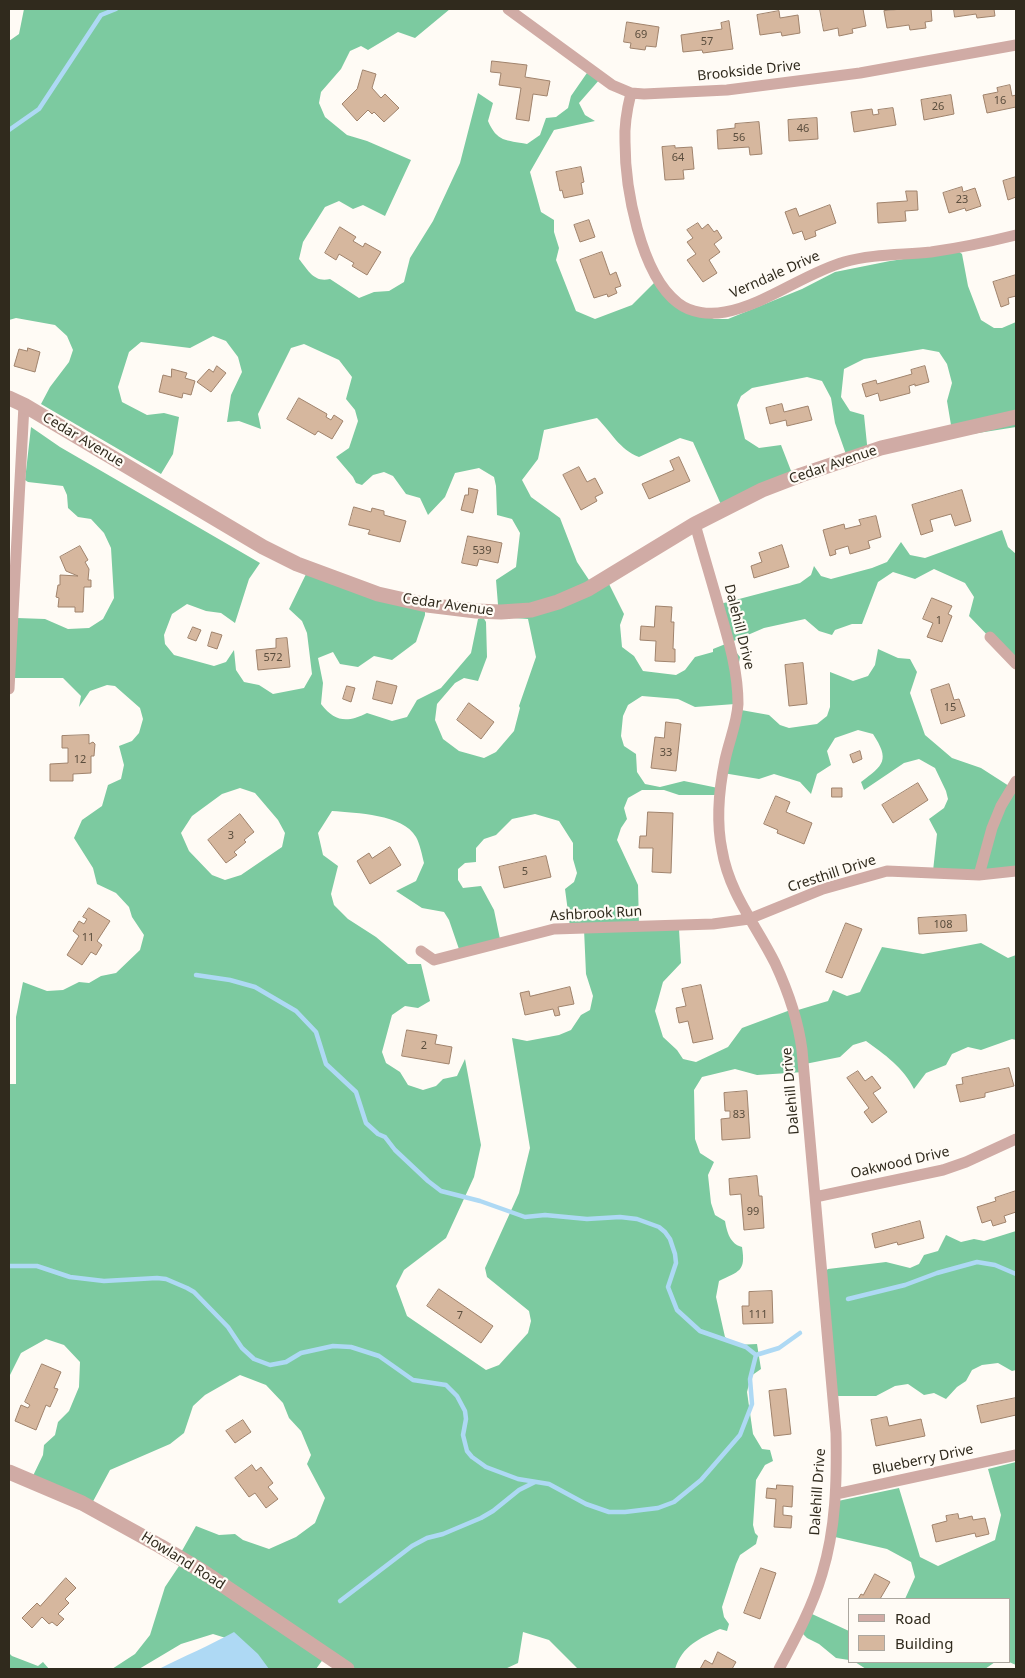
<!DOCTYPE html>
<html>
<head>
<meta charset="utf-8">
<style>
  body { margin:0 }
  #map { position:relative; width:1025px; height:1678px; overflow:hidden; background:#fffbf5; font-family:"Noto Sans",sans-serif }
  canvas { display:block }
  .frame { position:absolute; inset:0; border:10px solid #302a1d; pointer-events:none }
  .legend { position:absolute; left:848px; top:1598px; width:162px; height:65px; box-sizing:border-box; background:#fffbf5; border:1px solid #aca79f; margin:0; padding:6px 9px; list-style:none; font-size:15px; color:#302a1d }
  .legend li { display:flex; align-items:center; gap:10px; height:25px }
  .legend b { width:25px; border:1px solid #aca79f }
</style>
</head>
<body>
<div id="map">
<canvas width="1025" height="1678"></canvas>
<div class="frame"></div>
<ul class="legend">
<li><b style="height:6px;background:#d0aba5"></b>Road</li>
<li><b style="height:14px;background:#d6b79e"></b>Building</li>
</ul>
</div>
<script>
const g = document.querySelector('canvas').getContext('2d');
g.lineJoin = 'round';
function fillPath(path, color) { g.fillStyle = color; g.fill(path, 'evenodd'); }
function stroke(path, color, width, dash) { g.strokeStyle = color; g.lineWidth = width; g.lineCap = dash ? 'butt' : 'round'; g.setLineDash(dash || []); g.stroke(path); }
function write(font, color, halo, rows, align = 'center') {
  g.font = font + ' "Noto Sans",sans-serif'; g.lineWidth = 4.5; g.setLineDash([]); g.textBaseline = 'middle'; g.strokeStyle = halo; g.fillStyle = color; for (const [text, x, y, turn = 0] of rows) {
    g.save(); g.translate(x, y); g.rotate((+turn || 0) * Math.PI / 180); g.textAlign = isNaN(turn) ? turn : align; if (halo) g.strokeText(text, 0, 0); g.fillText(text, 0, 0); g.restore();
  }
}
fillPath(new Path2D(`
  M24,9H450L415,38L398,32L368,50L361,46L350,51L341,69L321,92L319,103L325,117L347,135L367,141L411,160L385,216L363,205L353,209L339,201L325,207L303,242L299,259C308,270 314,283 330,279L359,298L374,292L389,291L404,282L410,258L433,221L460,163L478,93L493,103L488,121C497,142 506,140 527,144L540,135L546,118L556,117L568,108L571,96L589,70L600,79L579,103L585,115L595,121L554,130L530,172L541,212L554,220V232L559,248L556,260L576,311L595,319L632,305L657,280L671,298L714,319H728L802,289L835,272L890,261L958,251L962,254L968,286L981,320L994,328H1002L1016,322V427L953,437L947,401L952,383L947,364L939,352L923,349L864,359L844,369L841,397L850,411L864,415L868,454L848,460L835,423L831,398L822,381L807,377L752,388L741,396L737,405L745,439L759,448L781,445L795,481L723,509L693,442L680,438L639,457C619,449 612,433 597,418L544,430L538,459L522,480L531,497L560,518L577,562L595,589L609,584L624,614L620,625L622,647L634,656L643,671L676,675L685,670L695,657L713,652V649L728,643L720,604L800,583L811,575L814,566L821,576L831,579L872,568L887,562L901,542L910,555L925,558L1002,530L1008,547L1016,554V665L969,616L974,597L965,583L934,569L915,579L893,572L878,582L862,624H852L835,630L832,635L819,631L805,619L764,628L729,643L740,657L736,678L735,704L695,707L678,699L642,696L628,705L623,716L621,736L624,746L636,754L637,772L645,784L660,787L684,781L718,788V795H679L664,790H642L628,798L624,808L627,819L621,828L617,840L638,885L639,925L679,929L681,963L663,982L655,1011L663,1037L677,1050L683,1059L696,1062L728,1047L742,1028L793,1009L798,1010L828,1001L833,990L847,996L860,992L882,947L923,954L981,943L1008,958L1016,955V1040L1012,1039L981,1050L968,1047L952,1054L946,1065L926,1073L914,1089C904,1068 884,1054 866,1041L853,1045L840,1057L805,1064L804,1072L757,1075L735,1069L702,1077L694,1090L695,1139L700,1153L714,1162L708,1175L711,1203L715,1215L725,1221C727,1232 730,1244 742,1247C746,1272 739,1271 719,1281L716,1297L725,1337L736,1345L757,1344L761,1369L751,1376L747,1392L753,1434L762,1449L770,1450L773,1461L765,1465L756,1480L753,1525L755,1533L758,1536L756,1544L740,1555L736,1564L722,1607L724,1617L729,1624L727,1631L720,1629C699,1639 683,1645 675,1669H578L549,1640L523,1632L518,1663L505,1669H345L324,1658L316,1669H258L229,1639L213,1634L181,1644L139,1669H112L135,1654L150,1635L165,1587L181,1563L179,1556L196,1526L219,1535L235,1534L243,1540L269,1549L296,1537L315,1523L325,1498L307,1464L311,1455L301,1431L289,1418L283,1403L266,1385L240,1375L205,1395L193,1406L184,1433L170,1444L110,1470L90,1507L31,1480L43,1455L44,1445L55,1435L58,1422L69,1411L79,1387L80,1362L64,1345L46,1339L21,1353L9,1377V1084H16V1017L23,982L47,991L63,990L79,982L89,983L101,976L116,973L140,950L144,935L132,917L129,907L116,893L97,884L93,868L74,838L82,820L102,806L108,785L121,779L124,765L119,746L132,741L139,733L143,719L140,708L115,686L107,685L90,691L79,707L81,696L63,678H14L17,618L45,619L68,629L89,628L103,619L114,598L111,548L104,533L91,519L78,517L68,508L67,495L63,486L28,482L25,480L31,427L60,447L260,563L249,579L235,623L221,613L206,611L187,604L172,614L164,635L165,644L174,655L214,666L226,662L234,650L236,670L244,682L259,685L273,694L304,688L312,674L307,633L302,621L289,609L307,572L425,609V615L416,642L392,660L374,656L358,667L340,664L333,652L318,658L323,683L321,704C335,722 347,723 367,713L392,721L407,717L417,700L441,688L471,653L478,619L483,617L486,622L487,657L478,681L464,678L455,683L437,704L435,720L443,739L459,751L484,758L496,752L514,731L520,708L519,706L536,657L528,619L499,617L496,580L516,567L520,533L512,519L497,515L496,486L494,477L479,468L455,473L445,497L428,515L420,498L406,494L393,476L384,472L373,475L362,485L356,483L353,477L336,457L349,448L358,421L355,410L346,399L352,377L339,360L304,344L291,348L258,414L261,429L239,421L227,422L231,395L242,372L238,357L226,341L213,336L190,348L141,342L129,352L118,387L122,402L147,415L164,413L179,417L173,454L161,474L41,404L50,387L69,362L73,350L67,336L55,325L16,318L9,320V41L19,34ZM240,788L255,793L278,820L285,833L282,847L241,875L225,880L212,875L189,851L181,833L192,816L222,794ZM332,811C356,813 403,814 416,837C420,844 422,855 424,863L416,881L396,891L422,908L444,912L449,920L460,952L500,939L494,910L481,886L463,888L458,880V869L465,863L476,862V848L484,839L496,835L512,819L535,814L559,821L573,843V859L577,873L574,882L565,889L570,927L584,929L586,974L593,996L590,1010L581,1015L571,1030L559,1035L527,1041L512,1038L530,1148L519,1193L485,1268L487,1277L529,1311L531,1321L528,1333L499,1365L486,1370L407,1316L396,1286L404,1270L446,1238L474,1177L481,1145L465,1059L457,1076L443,1079L436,1086L423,1090L408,1085L400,1072L386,1063L382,1052L392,1015L405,1006L418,1008L430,1001L421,964H408L376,937L348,919L334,905L331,894L338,866L323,855L318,833Z
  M878,649L898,658L910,659L917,672L910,693L925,735L952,758L981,768L1009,786L1016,777V870L933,871L937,834L929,819L944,808L948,799L946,791L935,768L919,759L904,763L864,790L861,782C884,765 890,760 873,734L858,730L835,738L827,751L831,765L817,774L811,794L800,782L774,774L759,779L723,773L741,710L769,715L780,725L789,728L817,724L827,716L830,707V672L853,681L868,676L875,665Z
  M1016,1231V1370L1012,1371L998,1363L982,1365L972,1370L966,1381L957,1387L946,1399L934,1393L924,1395L908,1384L895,1386L876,1396H837L824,1272L828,1269L886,1262L910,1268L919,1264L924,1255L938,1251L946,1235L961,1242L974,1239L984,1241Z
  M1016,1462V1665L1009,1662V1599H905L915,1577L911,1562L887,1549L835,1537L838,1501L899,1488L920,1557L938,1566L995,1540L1001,1515L988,1469Z
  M812,1614L849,1631V1660L836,1658L819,1644L807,1638L803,1634Z
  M9,1653L12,1656L38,1666L43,1662L49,1669H9Z
  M855,1662H995L985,1669H866Z`), '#7ccaa0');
fillPath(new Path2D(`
  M234,1632L258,1654L269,1669H159C184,1656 209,1646 234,1632Z`), '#aed9f4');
stroke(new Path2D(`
  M9,130L39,109L101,15L116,9
  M196,975L230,980L255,987L296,1011L316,1032L326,1064L356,1092L366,1123L378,1134L385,1137L395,1150L428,1181L441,1191L480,1201L525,1217L545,1215L587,1219L620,1217L637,1219L659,1227L665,1232L670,1239L675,1254L676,1263L668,1287L677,1310L700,1331L746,1347L756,1355
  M9,1266H37L70,1277L104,1281L157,1278L166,1279L187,1288L194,1292L228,1327L242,1348L254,1359L270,1365L286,1362L301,1353L333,1346L351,1347L379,1356L413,1380L446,1385L457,1396L465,1411L466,1419L463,1435L467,1451L472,1457L486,1467L518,1479L549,1484L586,1504L609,1512H625L658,1508L674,1502L701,1480L740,1435L752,1404L750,1379L756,1355L779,1348L800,1333
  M848,1299L905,1285L937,1273L977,1262L995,1265L1016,1274
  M340,1601L412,1546L427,1538L443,1534L481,1518L493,1511L519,1490L535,1482`), '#aed9f4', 4.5);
const building = new Path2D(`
  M820,9H863L866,26L852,29L853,33L839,36L838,28L824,31Z
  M903,9H931L932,21L925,22L926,28L910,30L909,25L887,28L884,11Z
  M954,9H994L995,16L977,18L976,14L955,17Z
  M779,11L780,18L798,15L800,33L782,36L781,32L760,35L757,15Z
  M729,21L733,49L703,53L702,50L683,52L681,35L722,29L721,23Z
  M627,22L659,27L656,47L646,46L645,50L630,48L631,43L624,42Z
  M492,61L527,65L525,77L550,81L547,96L533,94L529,121L516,119L521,88L499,85L501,73L491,72Z
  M363,70L376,74L372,88L381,98L385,94L399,108L384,122L374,112L372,114L368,110L357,121L342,104L357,89Z
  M1010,85L1012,96L1016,95V90V107L987,113L983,95L998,92L997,88Z
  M951,95L954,114L924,120L921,100Z
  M893,108L896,125L854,132L851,112L872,109L873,115L879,114L878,110Z
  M817,118L818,139L789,141L788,120Z
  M759,122L762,154L750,155L749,147L718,149L717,130L735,128V124Z
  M675,146V148L692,147L694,169L683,170L684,179L665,180L662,147Z
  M581,167L584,182L581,183L583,194L564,198L562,190L560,191L556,172Z
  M1016,177V197L1008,200L1003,181Z
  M962,187L963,192L975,188L981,206L966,211L965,208L949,213L943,193Z
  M906,191H917L918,210L905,211L906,221L878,223L877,203L907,201Z
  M830,205L836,223L815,231L816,236L805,240L802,231L793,234L785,212L796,208L799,216Z
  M589,220L595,237L580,242L574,225Z
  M698,223L702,229L708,224L714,232L717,230L722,238L714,244L720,252L709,260L717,273L703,282L687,260L696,254L687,242L693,238L687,230Z
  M340,227L356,237L353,241L363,247L365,243L381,252L367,275L352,266L354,263L339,254L336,260L325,253Z
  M602,252L610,275L616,272L621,286L615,288L617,293L608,297L607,294L594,298L580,260Z
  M1016,275V296L1008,298L1009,304L1001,307L993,282Z
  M28,348L40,352L35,372L14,366L19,349L27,351Z
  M217,366L226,373L211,392L197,382L209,369L213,372Z
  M925,366L929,382L915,386V384L909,386L910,393L880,401L878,393L866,397L862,384L876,380L877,384L912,374L911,370Z
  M172,369L187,373L185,378L195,381L191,395L183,393L182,398L159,392L163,375L171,377Z
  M299,398L327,414L326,417L331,420L334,415L343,421L332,439L318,431L315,435L287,419Z
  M782,404L784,412L808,406L812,420L787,426L786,420L770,424L766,408Z
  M679,457L690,481L649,499L642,484L674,470L670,461Z
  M579,467L587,482L595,478L603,493L595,497L597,501L581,510L563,475Z
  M469,488L478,490L473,513L461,510L465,495H468Z
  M962,490L971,521L955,526L951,514L930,520L933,531L921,535L912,505Z
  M354,507L371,512L372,508L384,511V515L406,521L400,542L368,534L370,530L349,525Z
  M876,516L881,537L868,541L870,548L850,554L848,546L835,550L836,554L830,556L823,530L844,524L845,529L861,525L859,520Z
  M468,536L502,543L498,563L479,559L477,566L462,563Z
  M782,545L789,567L754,578L751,566L762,562L759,553Z
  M80,546L88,560L85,562L89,569L88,580H91V587H84L83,612H75V607H58L59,598L56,597L58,585H60V575L78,576L66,571L60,557Z
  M932,598L952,606L948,614L952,616L942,642L927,637L933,623L923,619Z
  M656,606L672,607L671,622H674L673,649H675V662L655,661L656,641L640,640L641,626L654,627Z
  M193,627L201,630L196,641L188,638Z
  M212,632L222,635L217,649L208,646Z
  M287,638L290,667L258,670L256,650L276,648V639Z
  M803,663L807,704L789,706L785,665Z
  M377,681L397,686L392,704L373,699Z
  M949,684L954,700L959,699L965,716L941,724L931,690Z
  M347,686L355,688L351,702L343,699Z
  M469,703L494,722L481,739L457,720Z
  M666,722L681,724L676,771L651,768L655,737L664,738Z
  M89,735V744L93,742L95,744L94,756H91V773L73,774V781H50V764L68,763V748H62V736Z
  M860,751L862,759L853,763L850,755Z
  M918,783L928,800L893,823L882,805Z
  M832,788H842V797H832Z
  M776,796L790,802L786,812L812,823L804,844L777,833L778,830L764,824Z
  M648,812L673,813L671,873L652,872L653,848H639L640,836H646Z
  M240,814L254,832L244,840L246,842L234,852L237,855L226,863L208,840Z
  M390,847L401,865L370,884L357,861L369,853L372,858Z
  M546,856L551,877L504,888L499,867Z
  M89,908L110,921L97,941L102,945L96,955L91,952L82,965L67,955L79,936L73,931L79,921L84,924L87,919L83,917Z
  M966,915L967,931L919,934L918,918Z
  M846,923L862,929L842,978L826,972Z
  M701,985L713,1039L693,1043L688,1021L679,1023L676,1008L686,1006L682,989Z
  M570,987L574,1004L558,1007L560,1015L555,1016L553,1009L525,1015L520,993L529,991L530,996Z
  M407,1030L437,1035L435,1044L452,1047L449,1064L402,1056Z
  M1009,1068L1014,1086L985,1093V1097L960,1102L956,1085L963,1084L962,1078Z
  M858,1071L865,1081L872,1076L881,1088L873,1093L887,1112L872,1123L864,1112L869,1108L847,1078Z
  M747,1091L750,1138L722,1140L721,1119L730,1118V1111H725L724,1093Z
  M757,1176L759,1196H762L764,1228L744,1230L741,1194L730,1195L729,1179Z
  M1016,1191V1212L1004,1216L1006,1222L993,1226L991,1220L982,1223L977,1207L996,1201L995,1198Z
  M920,1221L924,1238L898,1245L897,1242L875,1248L872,1234Z
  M439,1289L493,1326L481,1343L427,1306Z
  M772,1291L773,1323L743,1324L742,1306H749V1292Z
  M42,1364L61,1372L54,1388L58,1389L50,1407L46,1405L36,1430L15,1421L21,1405L28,1408L30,1405L25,1402Z
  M786,1389L791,1434L774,1436L769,1391Z
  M1016,1398V1415L981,1423L977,1406Z
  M887,1417L889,1426L921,1419L925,1436L876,1446L871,1420Z
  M243,1420L251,1432L235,1443L226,1431Z
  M252,1465L256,1471L261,1467L273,1483L268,1487L278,1499L266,1508L255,1493L249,1497L235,1478Z
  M777,1485L793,1486L792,1507L783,1506V1515L792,1516L791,1528L774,1527L776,1499L766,1498L767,1488L776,1489Z
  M958,1514L959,1519L972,1516L973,1520L985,1518L989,1534L976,1537L975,1533L936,1542L932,1525L947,1521L946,1516Z
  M761,1568L776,1573L760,1619L744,1613Z
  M875,1574L890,1582L880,1599H858L861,1594L863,1595Z
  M66,1578L76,1588L65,1599L69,1603L58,1614L64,1619L57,1626L52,1622L49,1624L42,1617L32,1628L22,1618L37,1603L40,1606Z
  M718,1652L736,1662L732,1669H700L705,1660L712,1664Z`);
fillPath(building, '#d6b79e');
stroke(building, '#a0836c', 1);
stroke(new Path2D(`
  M508,9L612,85L631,93L644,94L727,90L860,73L1016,45
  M631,93C627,109 624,125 625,142C625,187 640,274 678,303C691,313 709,315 725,312C765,305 805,273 844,262C872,254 902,255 931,252C959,248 988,242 1016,235
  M695,524C703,553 712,582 720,611C729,642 738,671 738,704C737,723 729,741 725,760C719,789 716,821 722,850C729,893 756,925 775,963C788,991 798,1019 802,1050L836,1433C837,1481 836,1528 822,1574C812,1608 795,1639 779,1669
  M990,637L1016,664
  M9,689L24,405
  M979,875L992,828L1001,806L1016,781
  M421,951L434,960L554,929L713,924L749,919L823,889L887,871L979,875L1016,871
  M815,1197L943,1170L966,1162L1016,1139
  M836,1494L1016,1455`), '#d0aba5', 11);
stroke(new Path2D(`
  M9,398L24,405L263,547L297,564L378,594L427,605L476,611L501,612L531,610L558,602L588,589L695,524L762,490L801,475L881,448L1016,417
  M9,1472L82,1503L160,1546L202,1571L347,1669`), '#d0aba5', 15);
write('11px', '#5a4d3d', null, [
  ["69",641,35],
  ["57",707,42],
  ["16",1000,101],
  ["26",938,107],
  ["46",803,129],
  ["56",739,138],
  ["64",678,158],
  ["23",962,200],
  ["539",482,551],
  ["1",939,621],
  ["572",273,658],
  ["15",950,708],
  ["33",666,753],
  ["12",80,760],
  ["3",231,836],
  ["5",525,872],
  ["108",943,925],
  ["11",88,938],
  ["2",424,1046],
  ["83",739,1115],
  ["99",753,1212],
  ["111",758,1315],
  ["7",460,1316]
]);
write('14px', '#302a1d', '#fffbf5', [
  ["Brookside Drive",749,71,-6],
  ["Verndale Drive",775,275,-24],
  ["Cedar Avenue",83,440,31],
  ["Cedar Avenue",833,465,-19],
  ["Cedar Avenue",448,605,8],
  ["Dalehill Drive",739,627,76],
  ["Cresthill Drive",832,874,-18],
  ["Ashbrook Run",596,914,-3],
  ["Dalehill Drive",791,1091,-95],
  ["Oakwood Drive",900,1163,-13],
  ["Blueberry Drive",923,1460,-12],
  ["Dalehill Drive",818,1492,-86],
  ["Howland Road",183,1561,32]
]);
</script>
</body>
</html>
